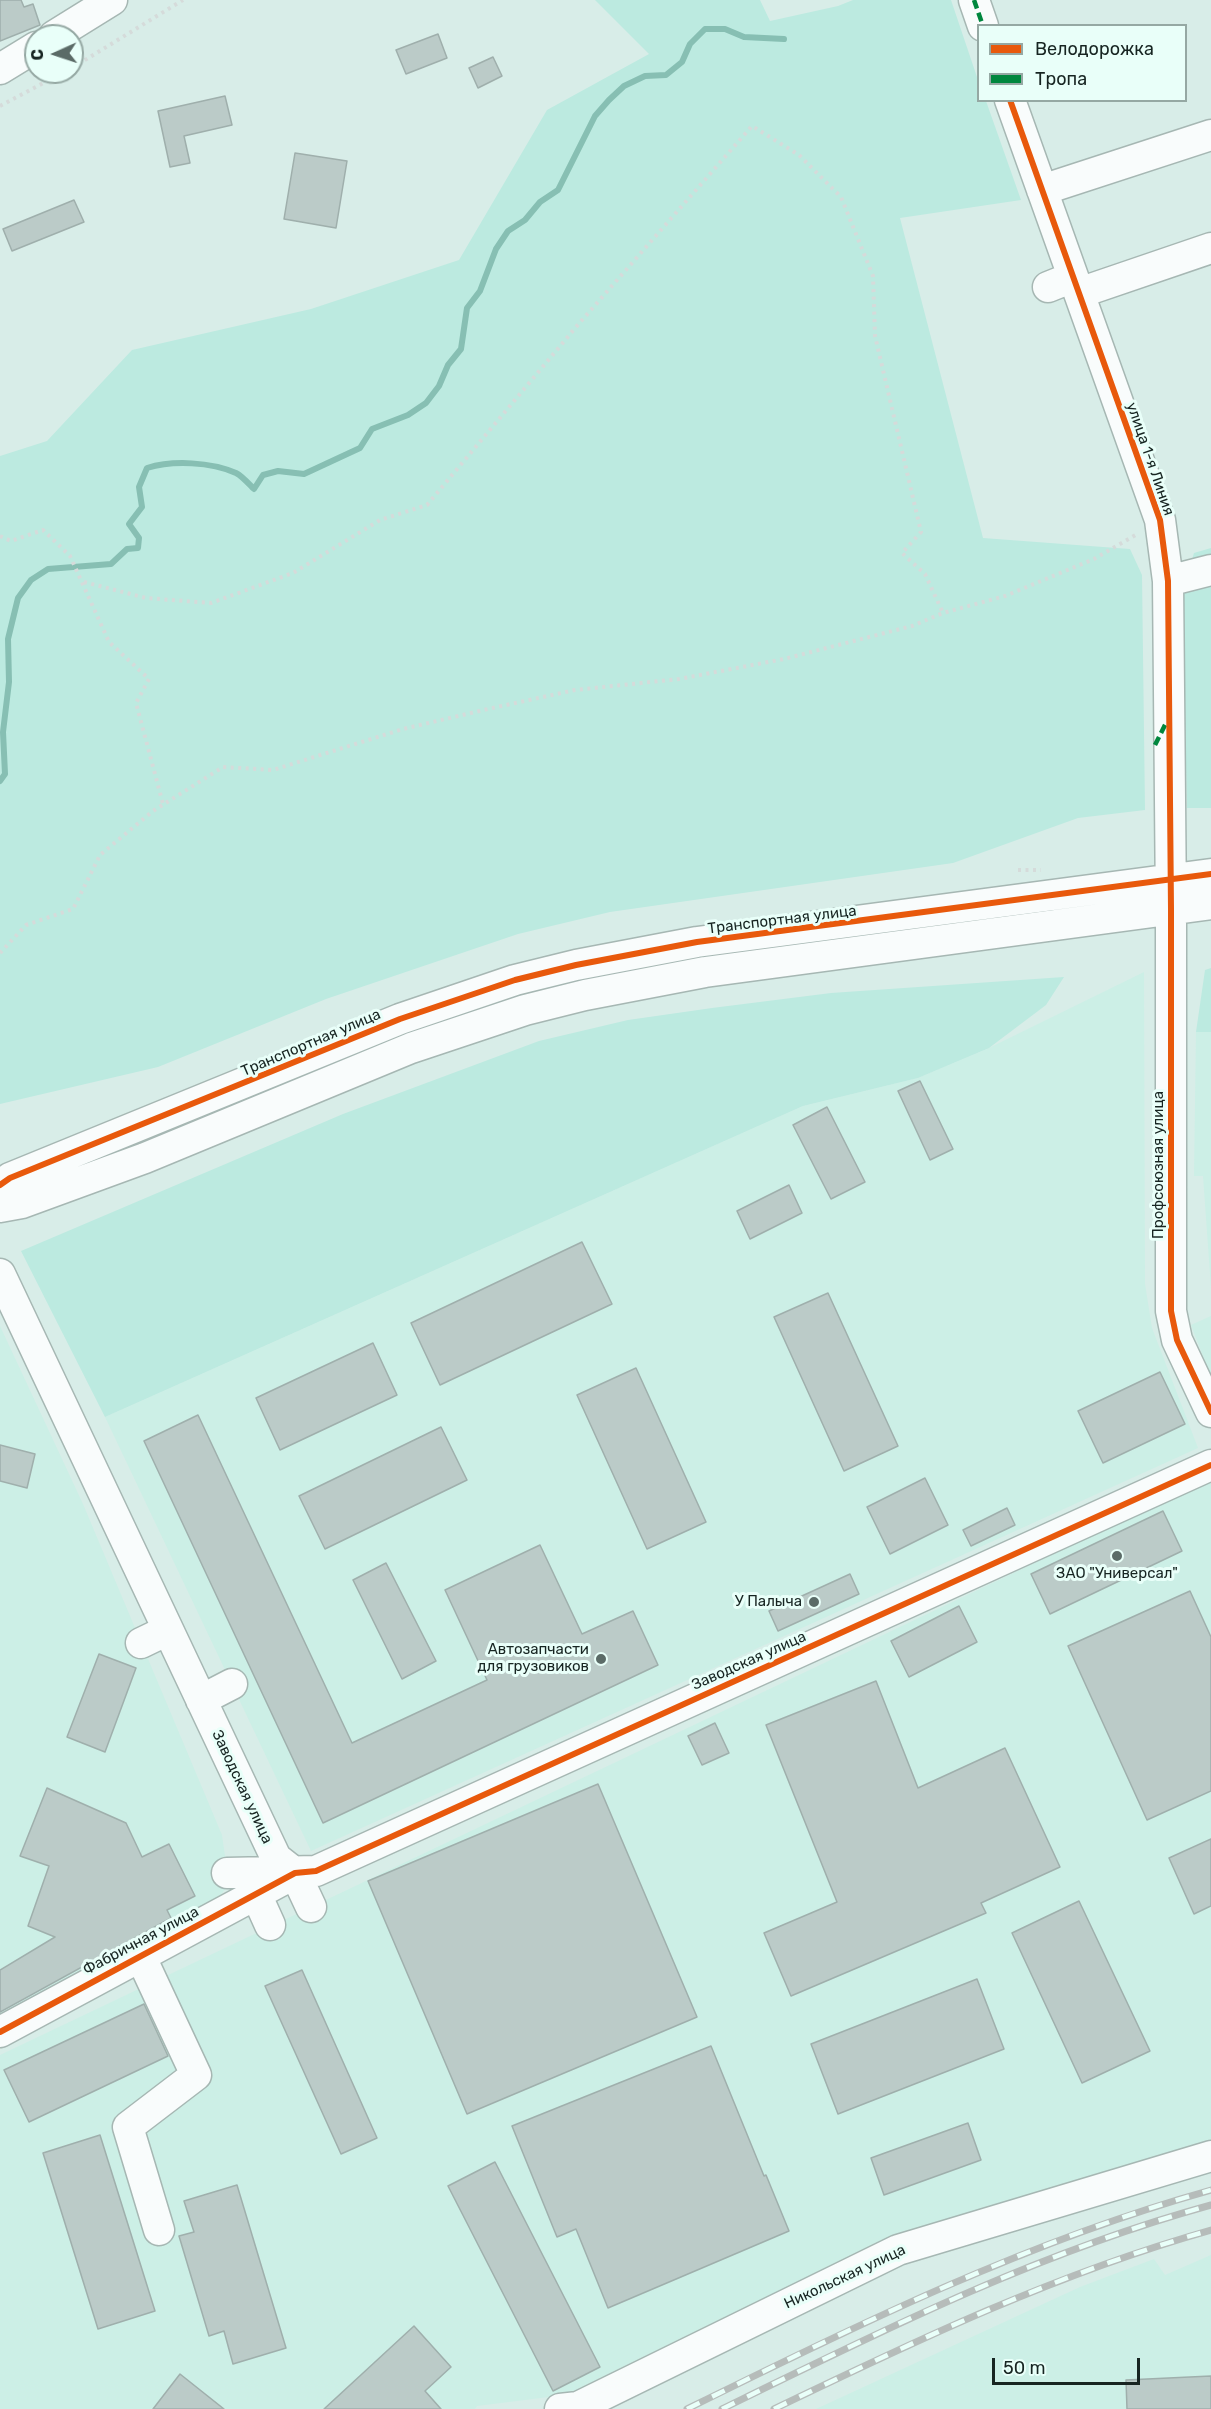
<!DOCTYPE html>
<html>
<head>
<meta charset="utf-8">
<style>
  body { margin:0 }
  #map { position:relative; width:1211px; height:2409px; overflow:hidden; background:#d8ede8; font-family:Rubik,sans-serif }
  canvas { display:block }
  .legend { position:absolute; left:977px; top:24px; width:210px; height:78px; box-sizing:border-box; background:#e9fff9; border:2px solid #95a8a3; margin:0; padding:8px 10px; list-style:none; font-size:18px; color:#172522 }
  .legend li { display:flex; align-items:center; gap:12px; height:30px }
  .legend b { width:30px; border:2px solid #95a8a3 }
  .north { position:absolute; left:24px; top:24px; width:60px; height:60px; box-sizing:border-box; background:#e9fff9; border:2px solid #95a8a3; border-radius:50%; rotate:267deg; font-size:16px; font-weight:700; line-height:24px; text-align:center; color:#172522 }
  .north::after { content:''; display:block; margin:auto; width:21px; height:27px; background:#5b6b67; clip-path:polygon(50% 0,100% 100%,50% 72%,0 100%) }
  .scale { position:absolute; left:992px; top:2358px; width:148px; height:27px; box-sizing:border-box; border:3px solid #172522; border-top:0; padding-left:8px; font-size:18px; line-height:21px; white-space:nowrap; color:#172522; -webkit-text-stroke:4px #e9fff9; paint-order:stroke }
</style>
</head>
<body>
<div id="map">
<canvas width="1211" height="2409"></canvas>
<ul class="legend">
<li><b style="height:8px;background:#e8590c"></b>Велодорожка</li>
<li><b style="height:8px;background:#00873e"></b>Тропа</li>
</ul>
<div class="north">С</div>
<div class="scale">50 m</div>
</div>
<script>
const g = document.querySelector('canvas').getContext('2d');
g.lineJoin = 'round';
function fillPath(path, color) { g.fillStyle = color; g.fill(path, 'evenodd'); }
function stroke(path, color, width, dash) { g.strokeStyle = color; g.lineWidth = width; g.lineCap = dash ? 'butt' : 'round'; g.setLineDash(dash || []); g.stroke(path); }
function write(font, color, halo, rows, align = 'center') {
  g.font = font + ' Rubik,sans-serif'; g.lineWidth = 6; g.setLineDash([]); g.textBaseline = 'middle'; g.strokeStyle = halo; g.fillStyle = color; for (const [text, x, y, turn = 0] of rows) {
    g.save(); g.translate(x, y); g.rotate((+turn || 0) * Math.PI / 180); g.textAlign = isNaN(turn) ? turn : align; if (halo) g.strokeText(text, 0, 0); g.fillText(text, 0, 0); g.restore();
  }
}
fillPath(new Path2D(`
  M1144,972L1145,1284L1152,1328L1198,1448L311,1851L105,1417L803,1106L918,1078L989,1048Z
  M1196,1032H1211V1288L1203,1176H1194Z
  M1211,1316V1377L1191,1325Z
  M0,1326L83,1504L222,1835L229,1884L210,1909L0,2022Z
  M1211,1479V2140L891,2236L565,2395L477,2406L475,2409H0V2055Z
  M1211,2255V2409H816L1080,2287L1154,2259L1165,2275Z`), '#ccefe6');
fillPath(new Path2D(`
  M595,0H760L770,21L838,6L853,0H951L978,80V100L986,101L1021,200L900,218L983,538L1130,549L1142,575L1145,810L1078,818L953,863L610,912L518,934L326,999L158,1067L0,1104V456L47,441L132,350L311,309L459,260L547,110L649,54Z
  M1211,548V808H1187L1182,593L1194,553Z
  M1211,968V1032H1196L1205,970Z
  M1064,977L1046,1005L989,1048L918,1078L803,1106L105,1417L21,1251L343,1114L539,1041L628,1020L712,1008L831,993Z`), '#bceae0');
stroke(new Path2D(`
  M0,781L5,774L3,732L9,682L8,639L18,598L31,580L48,569L111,564L127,549L138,548L139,538L129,524L142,507L139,487L147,468C173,460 211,462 236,473C242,476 249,484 254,489L263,475L278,471L304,474L360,448L372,429L408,415L426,403L439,386L448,365L461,349L467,308L480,291L496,249L508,231L525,220L540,202L558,190L595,116L609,100L624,86L645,76L666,75L682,62L690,44L705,29H725L744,37L784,39`), '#87bfb3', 6);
const building = new Path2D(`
  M0,0H21L24,7L33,4L40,25L0,41Z
  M438,34L447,58L406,74L396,50Z
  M493,57L502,76L478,88L469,68Z
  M225,96L232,125L184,136L190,163L170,167L158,111Z
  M295,153L347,161L336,228L284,219Z
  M74,200L84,222L12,251L3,229Z
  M920,1081L953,1149L930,1160L898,1091Z
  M827,1107L865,1182L831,1199L793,1125Z
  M789,1185L802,1213L750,1239L737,1211Z
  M582,1242L612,1304L440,1385L411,1323Z
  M828,1293L898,1446L844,1471L774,1317Z
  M373,1343L397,1395L280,1450L256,1398Z
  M636,1368L706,1522L647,1549L577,1395Z
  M1160,1372L1185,1424L1103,1463L1078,1411Z
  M198,1415L352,1743L487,1680L445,1590L540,1545L582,1634L633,1611L658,1665L323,1823L144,1441Z
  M441,1427L467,1480L325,1549L299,1496Z
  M0,1445L35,1454L27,1488L0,1481Z
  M925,1478L948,1525L890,1554L867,1507Z
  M1007,1508L1015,1525L971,1546L963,1530Z
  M1163,1511L1182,1551L1050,1614L1031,1574Z
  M386,1563L436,1661L402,1679L353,1580Z
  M850,1574L859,1594L778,1631L769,1611Z
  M1190,1591L1211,1637V1791L1147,1820L1068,1646Z
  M959,1606L977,1642L909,1677L891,1641Z
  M99,1654L136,1668L105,1752L67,1737Z
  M876,1681L918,1788L1005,1748L1060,1867L981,1903L986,1913L791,1996L764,1933L837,1902L766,1725Z
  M715,1723L729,1753L702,1765L688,1736Z
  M598,1784L697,2017L467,2114L368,1881Z
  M47,1788L126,1823L142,1857L169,1844L195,1896L167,1910L171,1918L0,2012V1970L55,1937L28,1926L49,1866L20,1856Z
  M1211,1839V1906L1194,1914L1169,1858Z
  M1079,1901L1150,2051L1082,2083L1012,1933Z
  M302,1970L377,2138L341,2154L265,1986Z
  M977,1979L1004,2049L838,2114L811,2044Z
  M144,2004L168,2056L29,2122L4,2070Z
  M711,2046L764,2176L766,2175L789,2231L608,2308L576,2229L557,2237L512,2126Z
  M968,2123L981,2160L884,2195L871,2158Z
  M100,2135L155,2311L98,2329L43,2153Z
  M495,2162L600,2367L553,2391L448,2186Z
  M237,2185L286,2348L233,2364L224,2331L209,2336L179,2236L194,2232L184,2201Z
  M414,2326L451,2367L425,2391L441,2409H324Z
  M180,2374L224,2409H153Z
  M1211,2376V2409H1127L1126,2380Z`);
fillPath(building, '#bbcbc8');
stroke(building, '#9fafac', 1.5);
const minor = new Path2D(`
  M974,0L983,26
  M54,36L112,0
  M0,69L36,47
  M1010,100L1160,520L1168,581L1171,909V1311L1177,1340L1211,1412
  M1042,190L1211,135
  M1048,287L1073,277
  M1079,293L1211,248
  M1168,581L1211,570
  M0,1185L10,1178L400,1019L515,980L576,965L697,942L1211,874
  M0,1207L22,1203L145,1158L411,1048L525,1010L585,995L705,972L1211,904
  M0,1274L276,1858L295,1873L311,1907
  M141,1643L168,1630
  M201,1700L232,1684
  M227,1873L316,1871L1211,1465
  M256,1894L270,1925
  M140,1955L196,2075L128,2127L159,2230
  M0,2032L290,1876
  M560,2409L578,2407L898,2250L1211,2156`);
stroke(minor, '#a6b7b3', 33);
stroke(new Path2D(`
  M72,68L183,0
  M0,106L64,72
  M0,536L11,541L43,530L70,556L109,642L149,679L136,703L163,804
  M84,582L146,598L211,603L293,573L380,520L427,505L576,327L752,126L799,155L841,197L873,276L875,336L921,532L902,553L925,574L943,613
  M1018,870H1041
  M0,953L26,925L73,909L100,855L153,811L223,767L273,770L403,729L488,709L575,690L679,679L784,659L912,626L943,613L1005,596L1094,559L1139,533`), '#d5dbda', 4, [3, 4.5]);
stroke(minor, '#f9fcfc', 30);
const rail = new Path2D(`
  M687,2409C857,2325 1028,2241 1211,2190
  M722,2409C881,2331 1039,2252 1211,2205
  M774,2409C917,2340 1058,2273 1211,2230`);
stroke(rail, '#b6bcba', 7);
stroke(rail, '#e9fff9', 4.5, [14]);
stroke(new Path2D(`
  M974,0L983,26
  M1155,745L1167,721`), '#00873e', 4.5, [9, 4.5]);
stroke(new Path2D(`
  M1010,100L1160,520L1168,581L1171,909V1311L1177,1340L1211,1412
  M0,1185L10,1178L400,1019L515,980L576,965L697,942L1211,874
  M0,2032L295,1873L316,1871L1211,1465`), '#e8590c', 6);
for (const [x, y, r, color] of [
  [1117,1556,6,"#5b6b67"],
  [814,1602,6,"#5b6b67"],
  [601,1659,6,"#5b6b67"]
]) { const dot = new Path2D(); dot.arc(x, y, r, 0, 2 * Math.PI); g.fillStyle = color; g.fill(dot); stroke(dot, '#e9fff9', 2); }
write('15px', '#172522', '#e9fff9', [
  ["улица 1-я Линия",1150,459,71],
  ["Транспортная улица",782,920,-7],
  ["Транспортная улица",311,1043,-23],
  ["Профсоюзная улица",1159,1165,-90],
  ["Заводская улица",749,1661,-24],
  ["Заводская улица",242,1787,65],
  ["Фабричная улица",141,1941,-28],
  ["Никольская улица",845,2277,-25]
]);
write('15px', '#172522', '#e9fff9', [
  ["ЗАО \"Универсал\"",1117,1574,"center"],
  ["У Палыча",802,1602],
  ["Автозапчасти",589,1650],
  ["для грузовиков",589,1667]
], 'right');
</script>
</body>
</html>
